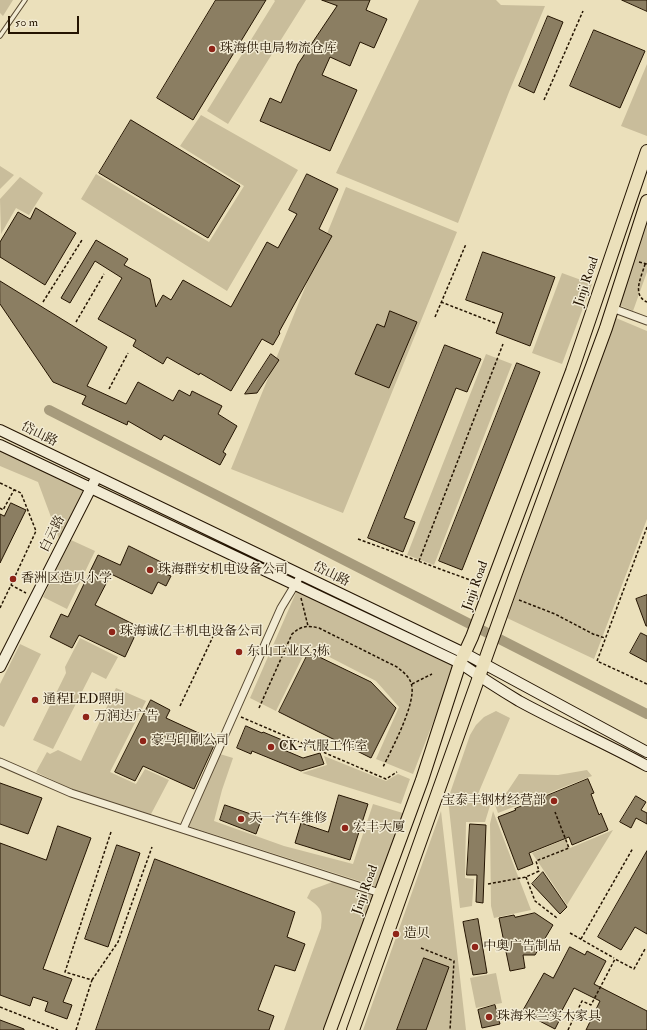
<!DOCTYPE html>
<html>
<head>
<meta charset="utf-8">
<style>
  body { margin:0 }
  #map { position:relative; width:647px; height:1030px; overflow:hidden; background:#ebe0bb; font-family:"IM FELL Double Pica",serif }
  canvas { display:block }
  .scale { position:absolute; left:8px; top:16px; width:71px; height:18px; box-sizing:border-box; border:2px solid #241401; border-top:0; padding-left:5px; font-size:12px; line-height:14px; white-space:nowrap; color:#241401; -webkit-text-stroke:3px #f2ebd3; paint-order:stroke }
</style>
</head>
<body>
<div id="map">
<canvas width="647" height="1030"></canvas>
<div class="scale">50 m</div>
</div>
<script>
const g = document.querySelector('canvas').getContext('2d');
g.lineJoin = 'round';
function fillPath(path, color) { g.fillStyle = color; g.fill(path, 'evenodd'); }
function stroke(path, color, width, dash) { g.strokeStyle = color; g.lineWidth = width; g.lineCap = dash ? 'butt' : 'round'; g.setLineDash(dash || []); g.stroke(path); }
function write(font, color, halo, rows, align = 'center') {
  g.font = font + ' "IM FELL Double Pica","Noto Serif SC",serif'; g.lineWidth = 3; g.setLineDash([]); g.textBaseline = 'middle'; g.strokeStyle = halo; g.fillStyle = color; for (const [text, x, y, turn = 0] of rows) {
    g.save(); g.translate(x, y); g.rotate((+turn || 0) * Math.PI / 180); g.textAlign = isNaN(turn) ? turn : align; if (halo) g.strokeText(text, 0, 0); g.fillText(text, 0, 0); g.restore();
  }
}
fillPath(new Path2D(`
  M0,0H13L3,16L0,13Z
  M274,0H306L228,124L207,111L275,1Z
  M419,0H496L501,5L545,6L509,92L458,223L336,173Z
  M647,64V136L621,126Z
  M201,115L298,170L227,291L81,199L96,174L209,242L244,186L180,146Z
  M0,166L14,175L0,189Z
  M20,177L43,193L29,215L16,208L1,234L0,199Z
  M346,187L457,232L343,513L231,469Z
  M647,212V272L633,311L617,304Z
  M562,273L592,284L562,364L532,353Z
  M616,318L647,331V519L594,659L507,618Z
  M486,354L512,364L434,565L407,555Z
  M0,439L91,484L61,544L38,482L0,466Z
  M71,540L95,551L67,609L43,597Z
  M298,588L457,661L413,774L376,759L399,707L376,681L308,646L276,711L250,698Z
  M80,638L118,657L106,679L92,672L53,749L33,740L66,673L65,667Z
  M20,644L41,654L4,727L0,725V684Z
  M116,688L146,701L110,772L136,784L145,769L169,780L150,816L71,789L36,772L47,752L50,754L58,750L81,761Z
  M496,711L510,718L478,794L492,799L485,822H466L465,878L474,879L472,906L460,908L448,799L470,735L476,725L484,717Z
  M220,754L233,758L222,790L214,821L284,846L353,864L373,804L406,814L378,887L188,826Z
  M324,756L386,781L398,774L410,779L401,804L302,773L327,765Z
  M587,770L592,776L498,813L495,805L507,792L519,774L558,775Z
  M441,811L466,1030H363Z
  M493,811L531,910L494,918L491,906L490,824Z
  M613,830L567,905L532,853L566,839L570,848Z
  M335,881L374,895L325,1030H284L321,928C323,911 322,908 307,898L311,890Z
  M496,973L502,1003L476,1008L470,978Z`), '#c9bd9b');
stroke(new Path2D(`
  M49,410L647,714`), '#a79b7c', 10);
const building = new Path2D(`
  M216,0H266L193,120L157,98Z
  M322,0H370L366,10L387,19L374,48L360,42L350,66L330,57L322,75L357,90L330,151L260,121L270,98L281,103L298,64L337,6Z
  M622,0H647V11Z
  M548,16L563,22L534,93L519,86Z
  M594,30L645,51L620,108L570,86Z
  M131,120L240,186L208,238L99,173Z
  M307,174L338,189L319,229L332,236L279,332L280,333L273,345L262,339L231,391L200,373L199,375L167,357L163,364L133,346L136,340L98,319L122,278L95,261L70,303L61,298L96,240L128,259L124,265L150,279L156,307L163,295L171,300L183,280L231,307L267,242L278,248L297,214L289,210Z
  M36,208L76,233L45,285L0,257V242L18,212L30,219Z
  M483,252L555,277L530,346L496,333L503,313L466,300Z
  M0,281L107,347L87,386L126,404L138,382L173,401L179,390L190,396L192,391L222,406L218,414L237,426L223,452L226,454L220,465L164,435L161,440L128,421L127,425L82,404L86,396L53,382L0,304Z
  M390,311L417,322L389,388L355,374L377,324L384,327Z
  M445,345L481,359L467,392L456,388L404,518L415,522L403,552L368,538Z
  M271,354L279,360L257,393L245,394Z
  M517,363L540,372L462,570L439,561Z
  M11,503L26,510L0,563V514L4,516Z
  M129,546L169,566L165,574L171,576L166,586L158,582L152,594L111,574L95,605L139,627L125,657L79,635L72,648L50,637L61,614L68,617L98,555L120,565Z
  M647,595V626H646L636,599Z
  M641,633L647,636V662L630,653Z
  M309,652L371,682L396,708L371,758L279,712Z
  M151,700L170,710L166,718L216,741L194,789L143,766L135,781L115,772Z
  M246,726L262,733L263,732L287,742L284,750L303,758L320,753L324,764L301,771L252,751L251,754L237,748Z
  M588,779L594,793L591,794L599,815L601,813L608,830L572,845L569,837L529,853L533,864L518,870L498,817L516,810L515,809Z
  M0,783L42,798L28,834L0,824Z
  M339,795L368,804L350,860L295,843L301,823L328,832Z
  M636,796L646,802L641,810L647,813V824L636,818L631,828L620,822Z
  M225,805L262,818L256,834L220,820Z
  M470,824L486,825L483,903L476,902L477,875H467Z
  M58,826L91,838L43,969L72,979L63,1002L72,1005L67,1019L45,1011L48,1002L33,997L30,1006L0,995V843L46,860Z
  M117,845L140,853L108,947L85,939Z
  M647,851V934L635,927L621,950L598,937Z
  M155,859L295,912L287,937L305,944L295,971L275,965L258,1010L274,1016L269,1030H96Z
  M543,872L567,907L560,914L532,884Z
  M535,913L553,925L535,955H523L525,968L510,971L499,918L514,915L515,917Z
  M478,919L487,973L473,975L463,922Z
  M570,947L585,955L587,951L606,961L594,984L647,1011V1030H586L600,1001L574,988L559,1016L561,1017L555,1029L522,1012L544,973L553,978Z
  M424,958L449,967L426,1030H397Z
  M495,1005L500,1024L482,1028L478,1010Z
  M0,1020L24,1029V1030H0Z`);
fillPath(building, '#8b7e62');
stroke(building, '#241401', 1);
const lane = new Path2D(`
  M0,36L25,0`);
const street = new Path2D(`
  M612,308L647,321
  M0,762L71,793L380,893
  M183,829L281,608L301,575`);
const secondary = new Path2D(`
  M0,430L464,653L647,752
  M0,445L460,663C479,676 499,689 519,701C561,724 605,743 647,766
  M0,667L94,482`);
const primary = new Path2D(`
  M330,1030L422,780L460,663L472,637L572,371L647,151
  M353,1030L515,576L606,328L647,201`);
stroke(lane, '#564730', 5.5);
stroke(street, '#564730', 9);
stroke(secondary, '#241401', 12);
stroke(primary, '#241401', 14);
stroke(new Path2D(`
  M544,100L583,11
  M639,262L647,264
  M645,264C642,276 631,295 647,302
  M43,302L82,240
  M441,302L495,323
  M435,317L466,244
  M76,322L104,274
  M109,389L128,353
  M0,483L21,493L36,531L11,585
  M0,508L3,510L14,490
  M647,527L597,661L647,684
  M358,539L481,584
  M419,561L503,344
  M301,598L308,626
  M519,600L555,614L593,634L605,638
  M0,608L11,585L26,593
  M412,684L432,674
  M180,706L219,624
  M259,708L292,634C301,626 307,625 319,628L397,667C403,672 409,676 411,683C418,701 391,750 383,767
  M241,717L386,779L397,772
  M526,877L535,901L557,918
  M488,884L526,877L539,871L536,861L569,848L555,812
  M570,933L614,958
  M581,939L633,848
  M421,948L454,961L450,1030
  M92,980L118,942L152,847
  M0,1007L58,1030
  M76,1030L92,980L65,972L111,832
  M568,1030L582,1001L591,1005L615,959L634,969L645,949`), '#241401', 1.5, [3, 2]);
stroke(lane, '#f2ebd3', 3.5);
stroke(street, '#f2ebd3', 7);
stroke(secondary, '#f2ebd3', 10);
stroke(primary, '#ebe0bb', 12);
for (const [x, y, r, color] of [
  [212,49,4,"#8f2418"],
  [150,570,4,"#8f2418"],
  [13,579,4,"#8f2418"],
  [112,632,4,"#8f2418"],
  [239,652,4,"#8f2418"],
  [35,700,4,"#8f2418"],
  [86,717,4,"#8f2418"],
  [143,741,4,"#8f2418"],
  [271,747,4,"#8f2418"],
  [554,801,4,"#8f2418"],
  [241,819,4,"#8f2418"],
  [345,828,4,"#8f2418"],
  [396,934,4,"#8f2418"],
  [475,947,4,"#8f2418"],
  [489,1017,4,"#8f2418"]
]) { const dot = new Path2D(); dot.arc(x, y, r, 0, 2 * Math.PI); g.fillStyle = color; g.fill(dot); stroke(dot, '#f2ebd3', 1.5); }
write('13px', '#241401', '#f2ebd3', [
  ["珠海供电局物流仓库",220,49],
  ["珠海群安机电设备公司",158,570],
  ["香洲区造贝小学",21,579],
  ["珠海诚亿丰机电设备公司",120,632],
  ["东山工业区3栋",247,652],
  ["通程LED照明",43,700],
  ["万润达广告",94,717],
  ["豪马印刷公司",151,741],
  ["CK-汽服工作室",279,747],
  ["宝泰丰钢材经营部",546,801,"right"],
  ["天一汽车维修",249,819],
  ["宏丰大厦",353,828],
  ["造贝",404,934],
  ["中奥广告制品",483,947],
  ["珠海米兰实木家具",497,1017]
], 'left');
write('13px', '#241401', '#f2ebd3', [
  ["Jinji Road",587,282,-71],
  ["岱山路",39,435,26],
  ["白云路",53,534,-63],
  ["岱山路",331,575,26],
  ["Jinji Road",476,586,-70],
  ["Jinji Road",366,890,-70]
]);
</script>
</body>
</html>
